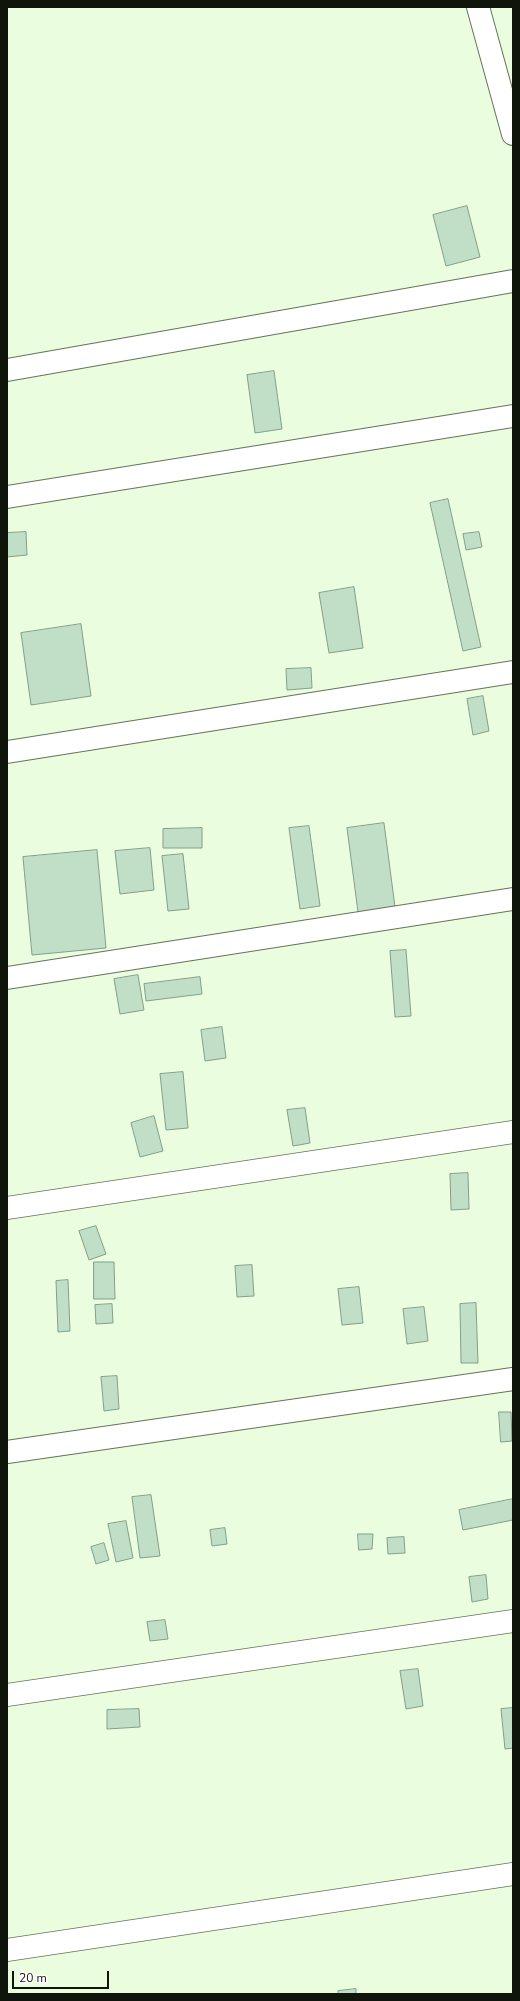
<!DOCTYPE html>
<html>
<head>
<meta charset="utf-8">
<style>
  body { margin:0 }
  #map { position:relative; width:520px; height:2001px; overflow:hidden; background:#ebfddf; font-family:"Nunito Sans",sans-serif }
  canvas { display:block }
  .frame { position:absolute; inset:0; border:8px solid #10150b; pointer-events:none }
  .scale { position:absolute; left:12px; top:1971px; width:97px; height:18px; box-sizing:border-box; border:2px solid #10150b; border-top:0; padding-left:5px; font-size:12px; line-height:14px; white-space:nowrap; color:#10150b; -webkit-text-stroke:3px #fff; paint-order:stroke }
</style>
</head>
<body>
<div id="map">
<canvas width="520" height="2001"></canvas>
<div class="frame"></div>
<div class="scale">20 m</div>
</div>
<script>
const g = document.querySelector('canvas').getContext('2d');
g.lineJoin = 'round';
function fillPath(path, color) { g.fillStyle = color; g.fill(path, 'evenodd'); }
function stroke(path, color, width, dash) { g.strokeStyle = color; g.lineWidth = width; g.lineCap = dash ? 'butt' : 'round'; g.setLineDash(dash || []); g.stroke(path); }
const building = new Path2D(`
  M467,206L480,257L446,266L433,215Z
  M274,371L282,429L255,433L247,375Z
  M448,499L481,647L463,651L430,503Z
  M26,532L27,555L7,557V533Z
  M479,532L482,547L466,550L463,534Z
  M354,587L363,648L329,653L319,593Z
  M81,624L91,696L31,705L21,633Z
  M311,668L312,688L287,690L286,669Z
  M483,696L489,731L473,735L467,699Z
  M384,823L395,907L358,912L347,828Z
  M309,826L320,906L300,909L289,828Z
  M202,828V848H163V829Z
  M150,848L154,890L120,894L115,851Z
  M97,850L106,948L32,955L23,857Z
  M183,854L189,909L168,911L162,856Z
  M406,950L411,1016L395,1017L390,951Z
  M138,975L144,1010L120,1014L114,979Z
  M200,977L202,994L146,1001L144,984Z
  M222,1027L226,1058L205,1061L201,1030Z
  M183,1072L188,1128L166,1130L160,1074Z
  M305,1108L310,1143L293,1146L287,1110Z
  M154,1116L163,1151L140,1157L131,1123Z
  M468,1173L469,1209L451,1210L450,1174Z
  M96,1226L106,1254L89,1260L79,1231Z
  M94,1262H114L115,1299H94Z
  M252,1265L254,1296L237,1297L235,1266Z
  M68,1280L70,1331L58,1332L56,1281Z
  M359,1287L363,1323L342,1325L338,1289Z
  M476,1303L478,1363H461L460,1304Z
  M112,1304L113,1323L96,1324L95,1305Z
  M424,1307L428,1341L407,1344L403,1309Z
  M117,1376L119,1409L104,1411L101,1377Z
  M499,1412H511L512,1441L501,1442Z
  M151,1495L160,1556L140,1558L132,1497Z
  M513,1499V1520L463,1530L459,1510Z
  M126,1521L133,1558L116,1562L108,1524Z
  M225,1528L227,1544L212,1546L210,1530Z
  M358,1534H373L372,1549L359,1550Z
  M404,1537L405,1553L388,1554L387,1538Z
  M104,1543L109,1560L96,1564L91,1547Z
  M486,1575L488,1599L472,1602L469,1577Z
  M165,1620L168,1639L150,1641L147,1622Z
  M418,1669L423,1706L406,1709L400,1671Z
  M513,1708V1748L505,1749L501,1709Z
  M139,1709L140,1727L107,1729V1710Z
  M356,1989V1994H338V1991Z`);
fillPath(building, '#c1dec7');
stroke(building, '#839f8a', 1);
const minor = new Path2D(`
  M478,7L513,134
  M7,370L513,281
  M7,497L513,416
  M7,752L513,672
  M7,978L513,899
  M7,1208L513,1132
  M7,1452L513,1379
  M7,1695L513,1621
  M7,1950L513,1874`);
stroke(minor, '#65745a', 24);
stroke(minor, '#fff', 22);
</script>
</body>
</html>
